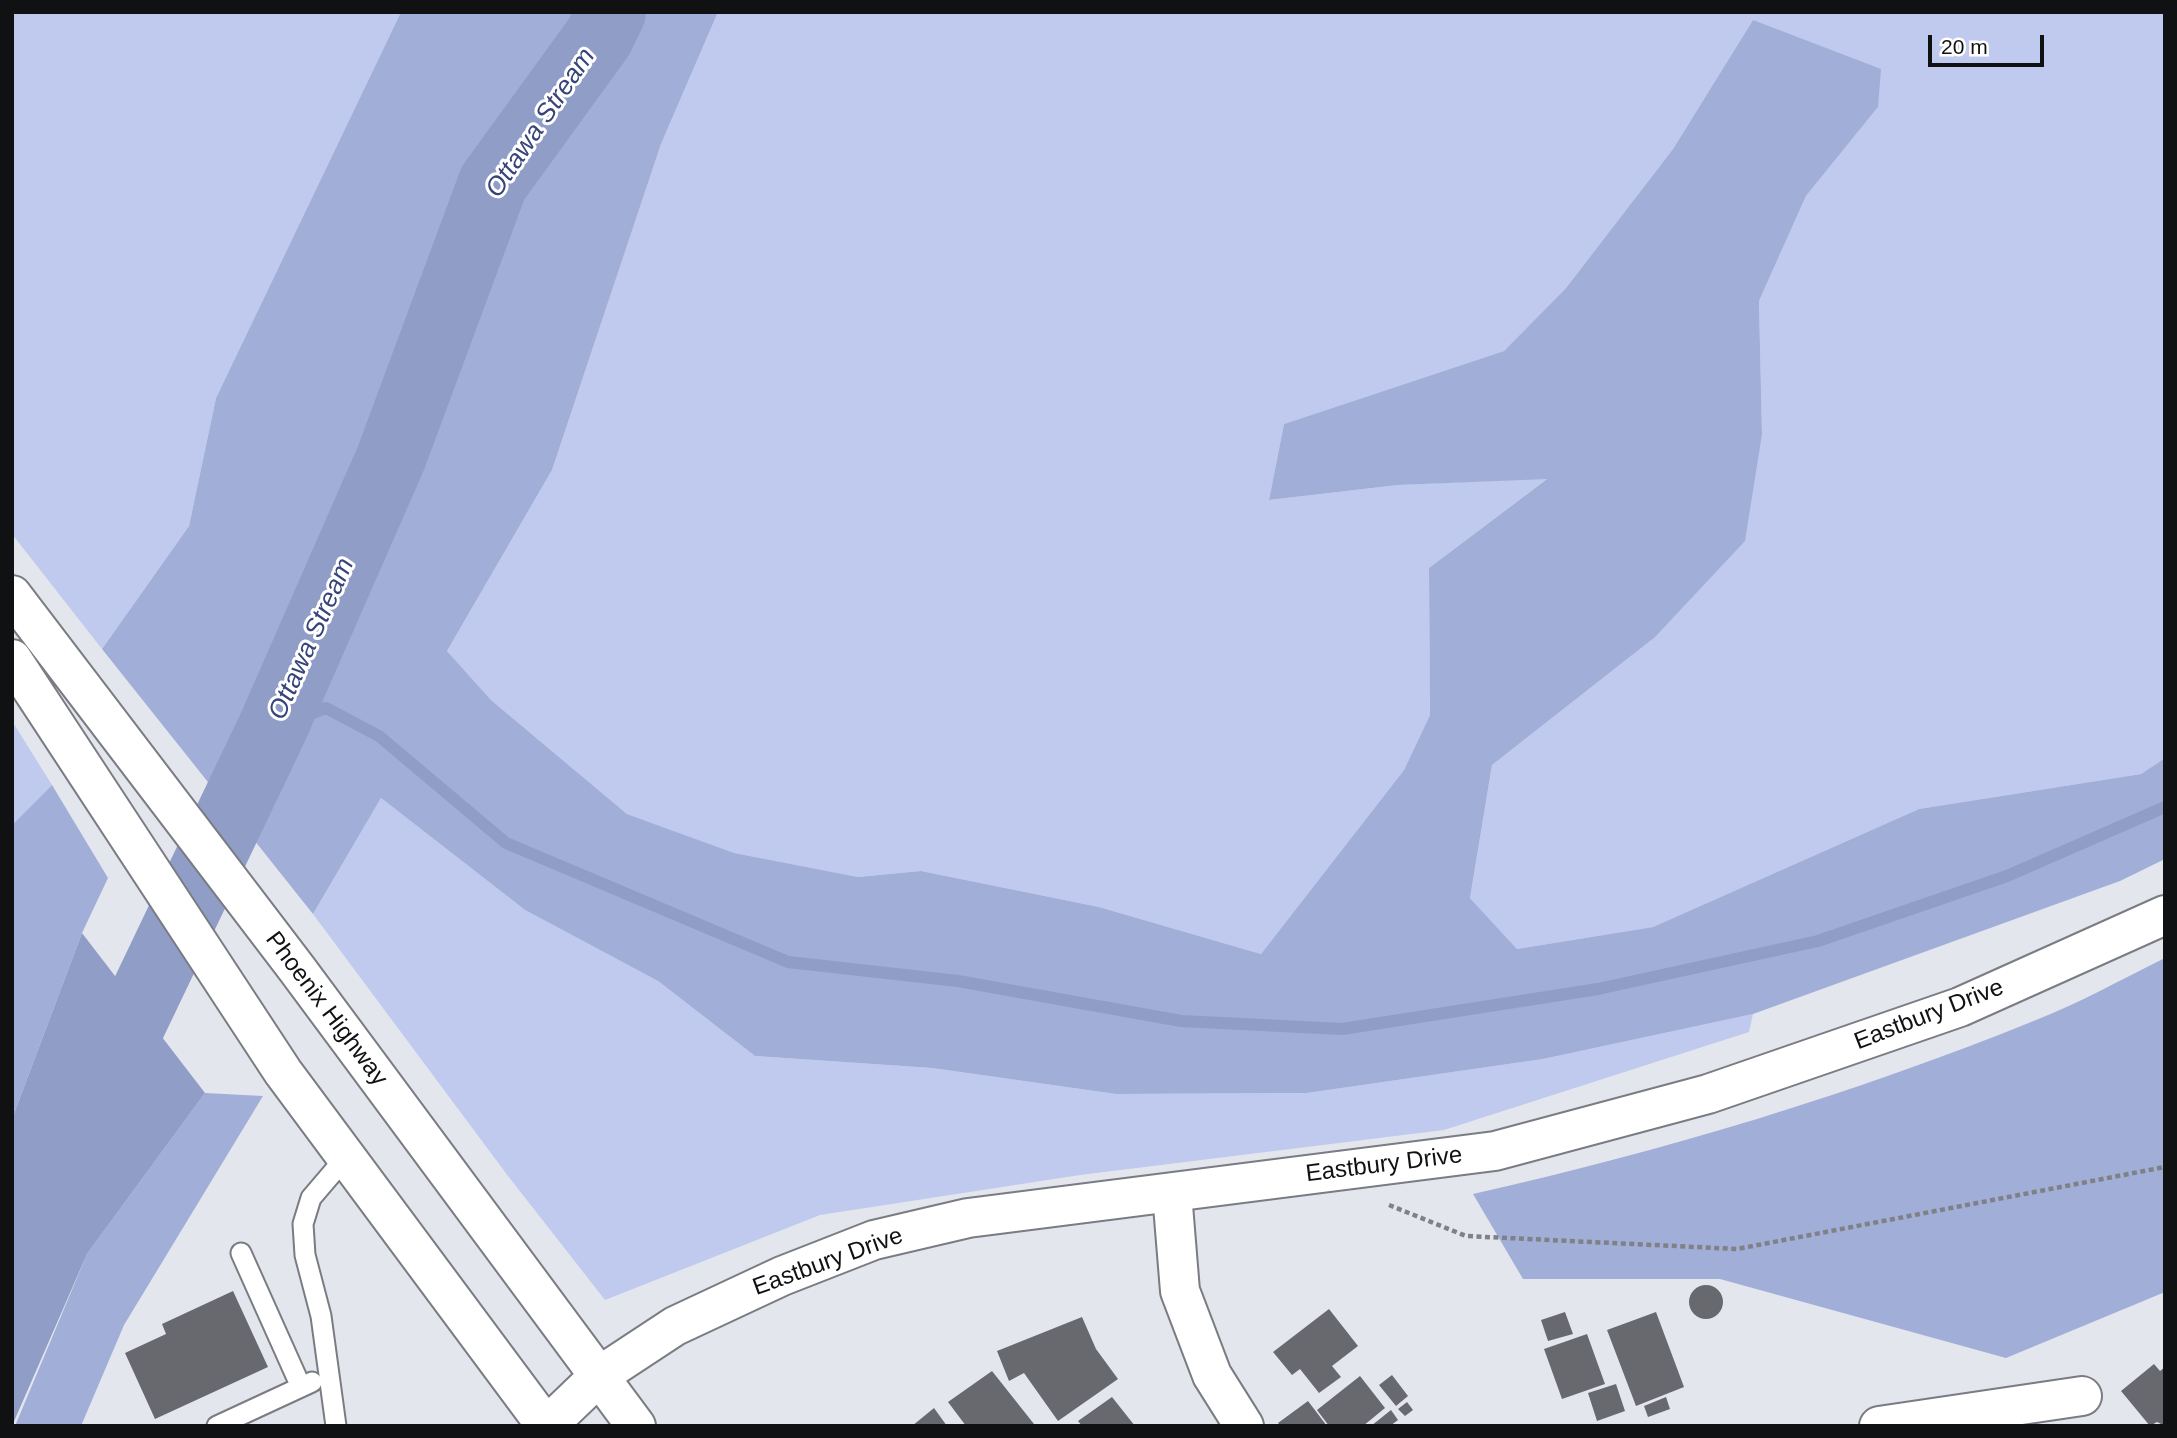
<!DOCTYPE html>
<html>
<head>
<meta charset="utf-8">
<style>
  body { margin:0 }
  #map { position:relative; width:2177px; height:1438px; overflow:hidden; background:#e4e6ed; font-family:Helvetica,sans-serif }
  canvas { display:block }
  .frame { position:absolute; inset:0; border:14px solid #101113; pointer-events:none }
  .scale { position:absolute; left:1928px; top:35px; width:116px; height:32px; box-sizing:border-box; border:4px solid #101113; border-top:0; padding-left:9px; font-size:21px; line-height:24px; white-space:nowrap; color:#101113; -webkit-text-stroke:5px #fff; paint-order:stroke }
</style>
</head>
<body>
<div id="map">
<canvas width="2177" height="1438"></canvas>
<div class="frame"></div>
<div class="scale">20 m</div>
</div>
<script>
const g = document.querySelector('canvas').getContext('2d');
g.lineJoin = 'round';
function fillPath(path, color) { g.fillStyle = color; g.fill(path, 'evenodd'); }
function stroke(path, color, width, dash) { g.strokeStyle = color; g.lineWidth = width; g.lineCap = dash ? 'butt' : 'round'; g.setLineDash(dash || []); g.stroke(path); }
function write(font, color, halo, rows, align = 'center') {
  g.font = font + ' Helvetica,sans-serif'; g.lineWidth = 6; g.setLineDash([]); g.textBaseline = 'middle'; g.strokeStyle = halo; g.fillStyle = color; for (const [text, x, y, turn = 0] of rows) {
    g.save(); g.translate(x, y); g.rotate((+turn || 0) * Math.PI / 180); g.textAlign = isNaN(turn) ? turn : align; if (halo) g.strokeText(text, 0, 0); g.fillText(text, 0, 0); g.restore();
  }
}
fillPath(new Path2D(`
  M12,12H401L216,398L189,526L102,649L12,534Z
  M718,12H2165V758L2141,774L1919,809L1653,927L1517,949L1470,898L1492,765L1654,638L1762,434L1759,301L1806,196L1878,107L1753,20L1673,149L1566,288L1504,351L1284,424L1269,500L1398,485L1548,478L1429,568L1430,715L1404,770L1261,954L1099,907L921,871L858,877L733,853L627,814L491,700L447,651L552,470L661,144Z
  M12,721L52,785L12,825Z
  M381,798L525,910L658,981L755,1056L932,1068L1116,1094L1307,1093L1543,1059L1753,1014L1749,1032L1444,1130L1080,1175L820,1215L605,1300L508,1176L313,914Z`), '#bfcaee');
fillPath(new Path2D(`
  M401,12H718L661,144L552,470L447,651L491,700L627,814L734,853L858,877L921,871L1099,907L1261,954L1404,770L1430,715L1429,568L1547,479L1398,485L1269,500L1284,424L1504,351L1566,288L1673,149L1753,20L1881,69L1878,107L1806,196L1759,301L1762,434L1745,541L1654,638L1492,765L1470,898L1517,949L1653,927L1919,809L2141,774L2165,758V859L2120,881L1753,1014L1543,1059L1307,1093L1116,1094L932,1068L755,1056L658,981L525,910L381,798L313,914L102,649L189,526L216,398Z
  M52,785L108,878L82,933L12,1119V825Z
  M2165,958V1292L2006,1358L1720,1279H1523L1473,1194C1664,1151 1854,1094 2036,1020C2080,1003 2122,979 2165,958Z
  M205,1093L263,1096L124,1325L81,1426H15L87,1254Z`), '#a1aed8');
fillPath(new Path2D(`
  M82,933L205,1093L87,1254L12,1426V1119Z`), '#909dc6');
stroke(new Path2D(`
  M273,727L326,708L379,736L506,843L788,962L958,981L1181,1021L1342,1029L1598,989L1818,941L2007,876L2165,807`), '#909dc6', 12);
stroke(new Path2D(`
  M98,1093L273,727L391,458L493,183L599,37L611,12`), '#909dc6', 70);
fillPath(new Path2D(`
  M1689 1302a17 17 0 1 1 34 0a17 17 0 1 1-34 0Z
  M233,1291L268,1367L155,1419L125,1353L166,1334L162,1324Z
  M1329,1309L1358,1346L1332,1366L1341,1377L1319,1393L1300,1369L1292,1375L1273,1352Z
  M1565,1312L1573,1334L1548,1341L1541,1320Z
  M1656,1312L1684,1387L1636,1406L1607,1330Z
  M1082,1317L1096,1349L1118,1379L1058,1421L1024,1373L1009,1381L997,1351Z
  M1587,1334L1605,1384L1562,1399L1544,1349Z
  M2154,1364L2160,1371L2165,1367V1426L2157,1422L2150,1426L2121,1391Z
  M992,1371L1034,1424L1032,1426H966L948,1402Z
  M1392,1375L1408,1396L1396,1406L1379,1385Z
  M1360,1376L1385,1408L1363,1426H1329L1317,1410Z
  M1616,1384L1625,1411L1597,1421L1588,1393Z
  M1112,1397L1135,1426H1082L1078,1421Z
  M1666,1397L1670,1409L1648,1417L1644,1406Z
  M1308,1401L1327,1426H1281L1278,1423Z
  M1407,1402L1413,1410L1405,1416L1398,1409Z
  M934,1408L947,1426H912Z
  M1391,1410L1398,1420L1390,1426H1371Z`), '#67696e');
const service = new Path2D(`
  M241,1253L301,1387
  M217,1426L312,1382
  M336,1426L321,1316L305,1255L303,1224L311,1198L346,1157`);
const minor = new Path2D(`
  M1172,1193L1180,1291L1212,1375L1244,1426
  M1879,1426L2082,1396`);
const tertiary = new Path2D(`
  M547,1426L599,1376L675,1326L782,1276L874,1240L968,1218L1495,1151L1708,1094L1960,1007L2165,915`);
const secondary = new Path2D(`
  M12,595L297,969L636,1426
  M12,659L283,1072L546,1426`);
stroke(service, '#7a7c83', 23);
stroke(minor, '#7a7c83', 42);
stroke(tertiary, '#7a7c83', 42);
stroke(secondary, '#7a7c83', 42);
stroke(new Path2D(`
  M1389,1205L1466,1236L1737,1249L2165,1167`), '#808186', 4.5, [5, 3.5]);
stroke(service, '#fff', 19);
stroke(minor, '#fff', 38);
stroke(tertiary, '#fff', 38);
stroke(secondary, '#fff', 38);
write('24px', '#101113', '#fff', [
  ["Phoenix Highway",326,1009,53],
  ["Eastbury Drive",1929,1015,-21],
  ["Eastbury Drive",1384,1165,-7],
  ["Eastbury Drive",828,1262,-20]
]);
write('italic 26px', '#37447a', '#fff', [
  ["Ottawa Stream",541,123,-56],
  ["Ottawa Stream",312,639,-66]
]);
</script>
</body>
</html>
